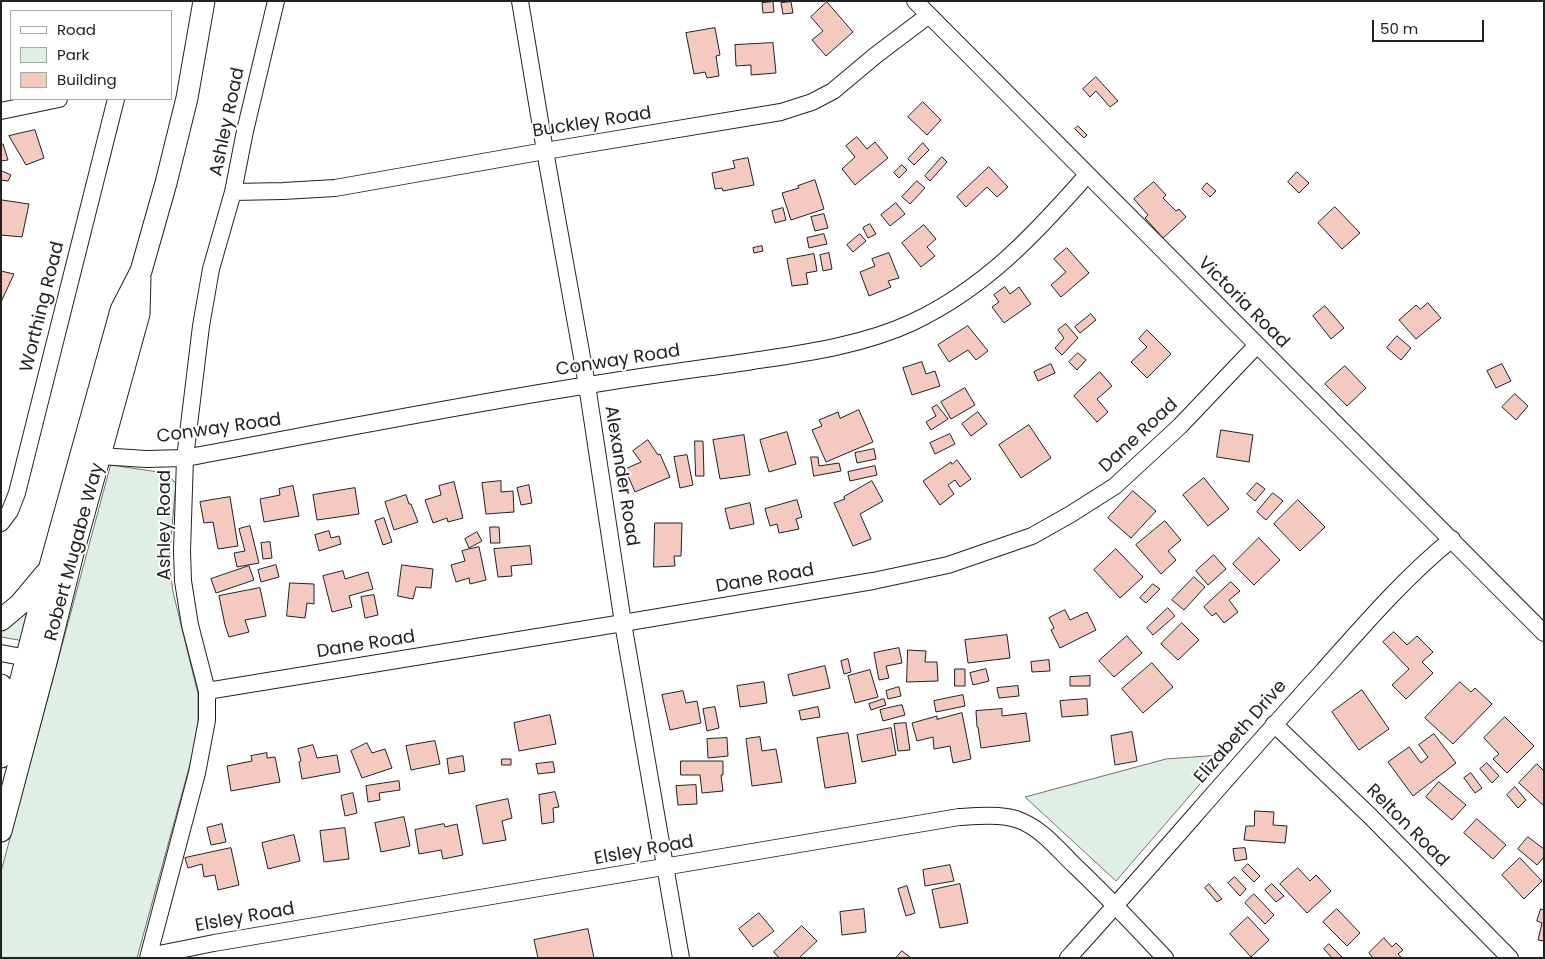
<!DOCTYPE html>
<html>
<head>
<meta charset="utf-8">
<style>
  body { margin:0 }
  #map { position:relative; width:1545px; height:959px; overflow:hidden; background:#fff; font-family:Poppins,sans-serif }
  canvas { display:block }
  .frame { position:absolute; inset:0; border:2px solid #222; pointer-events:none }
  .legend { position:absolute; left:10px; top:10px; width:162px; height:90px; box-sizing:border-box; background:#fff; border:1px solid #a7a7a7; margin:0; padding:6px 9px; list-style:none; font-size:15px; color:#222 }
  .legend li { display:flex; align-items:center; gap:10px; height:25px }
  .legend b { width:25px; border:1px solid #a7a7a7 }
  .scale { position:absolute; left:1372px; top:20px; width:112px; height:22px; box-sizing:border-box; border:2px solid #222; border-top:0; padding-left:6px; font-size:15px; line-height:18px; white-space:nowrap; color:#222; -webkit-text-stroke:4px #fff; paint-order:stroke }
</style>
</head>
<body>
<div id="map">
<canvas width="1545" height="959"></canvas>
<div class="frame"></div>
<ul class="legend">
<li><b style="height:6px;background:#fff"></b>Road</li>
<li><b style="height:14px;background:#e0efe3"></b>Park</li>
<li><b style="height:14px;background:#f3c9c0"></b>Building</li>
</ul>
<div class="scale">50 m</div>
</div>
<script>
const g = document.querySelector('canvas').getContext('2d');
g.lineJoin = 'round';
function fillPath(path, color) { g.fillStyle = color; g.fill(path, 'evenodd'); }
function stroke(path, color, width, dash) { g.strokeStyle = color; g.lineWidth = width; g.lineCap = dash ? 'butt' : 'round'; g.setLineDash(dash || []); g.stroke(path); }
function write(font, color, halo, rows, align = 'center') {
  g.font = font + ' Poppins,sans-serif'; g.lineWidth = 4; g.setLineDash([]); g.textBaseline = 'middle'; g.strokeStyle = halo; g.fillStyle = color; for (const [text, x, y, turn = 0] of rows) {
    g.save(); g.translate(x, y); g.rotate((+turn || 0) * Math.PI / 180); g.textAlign = isNaN(turn) ? turn : align; if (halo) g.strokeText(text, 0, 0); g.fillText(text, 0, 0); g.restore();
  }
}
const green = new Path2D(`
  M111,465L165,473L176,483L169,561L173,592L198,694V723L192,757L137,958H1V872Z
  M40,588L24,641L1,637V627Z
  M1225,755L1116,881L1025,797L1166,759Z`);
fillPath(green, '#e0efe3');
stroke(green, '#6f6f6f', 1);
const building = new Path2D(`
  M773,2L774,12L763,13L762,3Z
  M791,2L793,13L783,14L781,3Z
  M827,2L853,32L826,56L812,40L823,31L811,17Z
  M715,28L720,55L716,56L719,76L707,78L705,72L694,74L686,33Z
  M773,43L776,73L751,75V65L736,66L735,45Z
  M1096,77L1118,101L1110,107L1096,91L1090,97L1083,89Z
  M923,102L941,120L927,135L908,117Z
  M1078,126L1087,135L1084,138L1075,129Z
  M35,130L44,158L26,165L9,136Z
  M857,137L867,149L875,142L888,158L855,185L842,169L855,157L846,146Z
  M923,143L929,150L914,165L908,159Z
  M1,144H3L8,160L1,161Z
  M942,157L947,162L930,181L925,176Z
  M748,158L754,185L723,191L722,188L715,189L712,173L735,168L733,161Z
  M902,165L907,170L899,178L894,173Z
  M989,167L1008,187L997,197L987,187L966,207L957,197Z
  M2,171L11,175L8,181L1,180Z
  M1297,172L1309,183L1299,193L1288,182Z
  M815,180L824,209L791,220L782,193L799,188L798,186Z
  M917,181L925,188L910,204L902,197Z
  M1154,182L1166,195L1163,198L1176,211L1179,209L1186,217L1163,238L1145,218L1148,215L1134,199Z
  M1207,183L1216,191L1210,197L1202,189Z
  M2,200L29,204L22,237L1,235Z
  M896,203L905,214L890,226L881,215Z
  M1335,207L1360,233L1342,249L1318,223Z
  M783,208L786,220L775,223L772,211Z
  M824,214L828,228L815,231L811,217Z
  M870,224L876,234L868,238L863,228Z
  M924,225L936,239L927,247L935,256L921,267L902,243Z
  M824,234L827,244L809,248L807,238Z
  M860,234L866,241L853,252L847,245Z
  M762,246L763,251L754,253L753,248Z
  M1067,248L1089,273L1061,297L1051,285L1066,272L1054,259Z
  M829,253L832,269L823,271L820,255Z
  M889,253L899,278L888,281L891,287L869,296L860,272L875,266L872,259Z
  M814,254L817,271L806,273L808,284L792,286L787,259Z
  M1,271L14,274L1,302Z
  M1005,287L1010,294L1019,287L1031,304L1004,323L992,307L999,302L994,295Z
  M1428,303L1441,318L1416,339L1399,320L1416,305L1420,309Z
  M1325,306L1344,328L1331,339L1313,316Z
  M1091,314L1096,320L1080,333L1075,327Z
  M1066,324L1078,338L1062,355L1055,348L1064,338L1058,330Z
  M968,326L988,351L976,360L968,350L949,362L938,345Z
  M1147,330L1171,354L1147,378L1131,362L1147,347L1139,339Z
  M1397,336L1411,348L1401,360L1387,348Z
  M1078,353L1086,360L1077,370L1069,362Z
  M922,362L926,374L935,371L940,386L912,395L903,368Z
  M1051,364L1055,373L1038,381L1034,372Z
  M1502,364L1511,381L1496,388L1487,371Z
  M1345,366L1366,388L1347,406L1325,384Z
  M1100,372L1112,386L1097,399L1108,412L1097,422L1074,396Z
  M965,388L975,405L951,419L941,402Z
  M1515,394L1528,406L1516,420L1502,407Z
  M937,405L948,419L931,430L926,422L936,416L932,408Z
  M859,410L873,442L826,462L812,430L822,426L819,420L838,412L840,418Z
  M978,412L987,424L971,436L962,424Z
  M1029,425L1051,458L1021,478L999,445Z
  M1221,430L1253,435L1249,462L1217,457Z
  M787,432L796,464L769,472L760,440Z
  M950,434L955,444L935,454L930,443Z
  M744,435L750,475L720,479L713,440Z
  M648,440L658,455L660,454L670,477L635,492L625,469L641,462L633,451Z
  M695,441H703L704,476H696Z
  M874,449L876,459L857,463L855,453Z
  M687,455L693,485L680,488L674,457Z
  M811,457H818L819,466L839,463L841,471L814,476Z
  M957,460L971,479L960,487L955,480L948,485L954,494L940,505L923,481L951,462L952,464Z
  M875,466L877,475L850,481L848,472Z
  M1204,478L1229,509L1208,526L1183,495Z
  M501,481V492L513,491L514,512L486,514L482,483Z
  M872,481L883,501L860,514L871,539L853,546L834,503L845,499L844,497Z
  M454,482L463,518L448,522L447,518L433,523L425,500L441,495L439,486Z
  M1257,483L1265,489L1255,501L1247,494Z
  M529,485L532,503L521,505L517,488Z
  M293,486L299,516L264,522L260,499L280,495L279,489Z
  M355,488L359,514L317,520L313,495Z
  M1133,491L1156,511L1131,538L1108,518Z
  M1273,493L1283,501L1266,520L1257,512Z
  M406,495L409,504H411L418,522L394,530L385,502Z
  M230,497L238,546L218,549L213,522L204,523L200,502Z
  M797,500L802,517L796,519L799,529L779,533L777,524L770,526L765,509Z
  M1298,500L1325,527L1300,551L1274,524Z
  M750,503L754,524L730,529L725,509Z
  M384,518L392,542L383,545L375,521Z
  M1165,521L1181,540L1168,551L1176,560L1161,574L1136,545Z
  M655,523H682L681,556H674L675,566L654,567Z
  M250,526L259,563L237,567L234,553L245,551L239,529Z
  M490,527H499L500,543H491Z
  M329,531L331,538L339,536L341,544L319,551L315,535Z
  M477,532L482,541L469,548L465,539Z
  M1259,538L1280,560L1254,585L1233,564Z
  M270,542L272,558L263,559L261,543Z
  M530,546L532,564L511,566L512,576L498,577L494,549Z
  M479,547L486,580L470,584L469,578L456,582L451,565L465,561L462,551Z
  M1116,549L1143,577L1120,598L1094,570Z
  M1214,555L1226,569L1208,585L1196,571Z
  M276,565L279,577L261,582L258,570Z
  M402,565L433,569L431,588L416,587L413,599L398,596Z
  M249,566L254,580L216,593L211,579Z
  M343,571L345,579L368,572L373,589L349,596L352,607L332,612L323,576Z
  M1194,577L1205,587L1184,610L1172,600Z
  M1231,582L1240,591L1229,600L1238,612L1224,623L1216,613L1212,616L1204,607Z
  M290,583L314,584V604L307,603L305,618L287,616Z
  M1153,584L1160,589L1146,603L1140,598Z
  M260,588L266,616L245,620L249,632L229,637L225,625L219,596Z
  M374,595L378,615L365,618L361,597Z
  M1168,608L1175,616L1153,635L1147,628Z
  M1065,610L1070,620L1087,612L1096,630L1060,648L1051,630L1054,628L1049,618Z
  M1182,623L1199,640L1178,660L1161,644Z
  M1394,632L1407,645L1417,636L1433,652L1422,662L1433,673L1406,699L1392,685L1409,669L1383,642Z
  M1007,635L1010,658L968,663L965,640Z
  M1127,636L1142,653L1114,677L1099,661Z
  M899,648L902,663L886,666L889,678L879,680L874,653Z
  M908,650L926,651L925,662H937L938,681L907,682Z
  M848,659L851,672L844,674L841,661Z
  M1049,660L1050,671L1032,672L1031,662Z
  M1152,663L1173,687L1143,713L1122,689Z
  M825,666L830,688L793,696L788,675Z
  M955,669H965V686H955Z
  M986,669L989,681L973,685L970,673Z
  M870,670L878,697L855,703L848,676Z
  M1090,676V686H1070V677Z
  M764,682L767,703L740,707L737,686Z
  M1460,682L1471,692L1475,688L1492,704L1453,744L1425,718Z
  M1018,686L1019,696L999,698L997,688Z
  M899,687L901,696L888,699L886,691Z
  M1362,690L1389,729L1359,750L1332,712Z
  M683,691L686,703L697,701L701,723L670,730L662,695Z
  M963,695L965,706L936,712L934,701Z
  M884,699L886,705L871,710L869,704Z
  M1087,699L1088,715L1062,717L1060,701Z
  M902,705L905,715L883,721L880,710Z
  M715,707L719,728L707,731L703,709Z
  M818,707L820,717L801,720L799,711Z
  M1002,709V716L1026,713L1030,741L981,748L978,727H977L976,711Z
  M962,713L971,759L953,763L950,746L934,749L933,737L917,741L912,723L937,716V719Z
  M550,715L556,744L519,751L514,723Z
  M1505,717L1534,746L1507,773L1493,759L1499,754L1484,738Z
  M906,723L910,750L898,751L894,724Z
  M891,728L896,755L862,762L857,735Z
  M1132,732L1137,761L1115,765L1111,736Z
  M848,733L856,783L825,788L817,738Z
  M1434,734L1456,763L1413,796L1388,762L1409,747L1421,763L1428,757L1419,745Z
  M760,737L762,751L776,749L782,782L752,786L746,739Z
  M727,738L728,756L708,758L707,739Z
  M435,741L440,764L411,770L406,746Z
  M367,743L372,753L385,749L392,768L362,778L351,751Z
  M313,745L317,758L337,755L340,772L302,779L299,762L301,761L298,749Z
  M267,753V758L275,757L280,782L231,791L227,766L252,761L251,756Z
  M463,756L465,771L449,774L447,759Z
  M502,759H511V765H502Z
  M681,761H723V775H721L723,791L702,793L700,775H681Z
  M553,762L555,772L538,774L536,764Z
  M1487,763L1499,776L1492,783L1480,769Z
  M1537,764L1544,771V806L1519,783Z
  M1471,773L1482,788L1475,793L1464,778Z
  M399,781L400,790L379,793L380,800L368,802L366,786Z
  M1439,782L1466,805L1452,820L1426,797Z
  M696,785L697,804L678,805L676,786Z
  M1515,787L1526,800L1518,808L1507,795Z
  M555,792L559,807L553,808L554,822L542,824L539,795Z
  M353,793L357,813L345,816L341,796Z
  M508,799L512,818L502,821L506,840L483,844L476,806Z
  M1255,811L1274,812L1273,825L1287,826L1285,843L1244,840L1246,826H1254Z
  M404,817L410,846L381,852L375,823Z
  M1477,819L1506,845L1493,859L1464,833Z
  M222,824L226,842L211,845L207,828Z
  M444,824L445,827L457,824L463,855L443,859L441,850L419,854L415,830Z
  M345,828L349,859L324,862L320,831Z
  M294,835L300,861L268,869L262,843Z
  M1528,837L1544,849V857L1537,865L1518,849Z
  M231,848L239,885L218,890L215,875L204,877L202,864L188,868L185,858Z
  M1245,848L1247,859L1235,861L1233,849Z
  M1520,858L1542,881L1524,899L1502,875Z
  M1248,864L1260,876L1254,882L1242,870Z
  M950,865L954,881L925,886L923,870Z
  M1298,868L1310,881L1316,875L1331,891L1307,913L1280,884Z
  M1235,877L1246,889L1240,896L1228,883Z
  M960,884L968,923L940,928L932,890Z
  M1209,884L1222,899L1217,902L1205,888Z
  M1272,884L1284,896L1276,902L1265,890Z
  M907,886L915,913L906,916L898,889Z
  M1254,894L1274,915L1265,924L1245,903Z
  M864,909L866,932L842,935L840,912Z
  M1337,909L1360,933L1347,946L1323,922Z
  M1541,909L1544,910V941L1538,940L1542,923L1537,921Z
  M759,913L774,931L753,947L739,929Z
  M1248,917L1269,940L1251,957L1230,934Z
  M802,926L817,941L799,958H779L774,952Z
  M588,929L594,958H538L534,940Z
  M1384,938L1392,947L1396,943L1403,950L1398,954L1402,958H1373L1369,953Z
  M1329,944L1342,957V958H1332L1324,949Z
  M902,951L911,958H896Z`);
fillPath(building, '#f3c9c0');
stroke(building, '#222', 1);
const minor = new Path2D(`
  M520,1L545,151L587,385L623,623L681,958
  M915,1L1544,633
  M1,111L59,99
  M233,192L283,191L335,188L545,151L781,112L812,102L833,91L876,55L929,15
  M100,456L146,459L185,458C320,433 454,406 589,385C643,376 698,369 753,361C806,353 864,345 913,322C985,288 1035,234 1087,175
  M1,523L10,511L17,493L116,99
  M1,653L27,658
  M207,691L623,623L873,581L948,565L1032,536L1071,514L1115,486L1180,426L1257,345
  M1274,724L1370,816L1510,958
  M149,956L214,943L959,817C977,816 998,814 1016,819C1040,827 1056,847 1073,864C1105,894 1135,926 1165,958
  M148,958L197,773L207,720V691L190,625L183,581L182,551L185,458L201,326L211,269L233,192L245,131L276,1
  M1068,958C1154,864 1236,766 1322,672C1363,626 1404,578 1452,539`);
const major = new Path2D(`
  M1,620L20,604L46,573
  M1,685L10,719
  M1,757L49,570L121,310L141,271L166,183L187,98L204,1
  M1,831L46,662L73,553L139,314L140,278`);
stroke(minor, '#222', 18);
stroke(major, '#222', 23);
stroke(minor, '#fff', 16);
stroke(major, '#fff', 21);
write('18px', '#222', '#fff', [
  ["Ashley Road",228,122,-78],
  ["Buckley Road",592,123,-9],
  ["Victoria Road",1243,303,45],
  ["Worthing Road",43,307,-76],
  ["Conway Road",618,361,-9],
  ["Conway Road",219,429,-8],
  ["Dane Road",1139,436,-43],
  ["Alexander Road",621,476,81],
  ["Ashley Road",165,525,-90],
  ["Robert Mugabe Way",75,552,-75],
  ["Dane Road",765,579,-10],
  ["Dane Road",366,645,-9],
  ["Elizabeth Drive",1241,732,-49],
  ["Relton Road",1407,826,45],
  ["Elsley Road",644,851,-10],
  ["Elsley Road",245,918,-10]
]);
</script>
</body>
</html>
